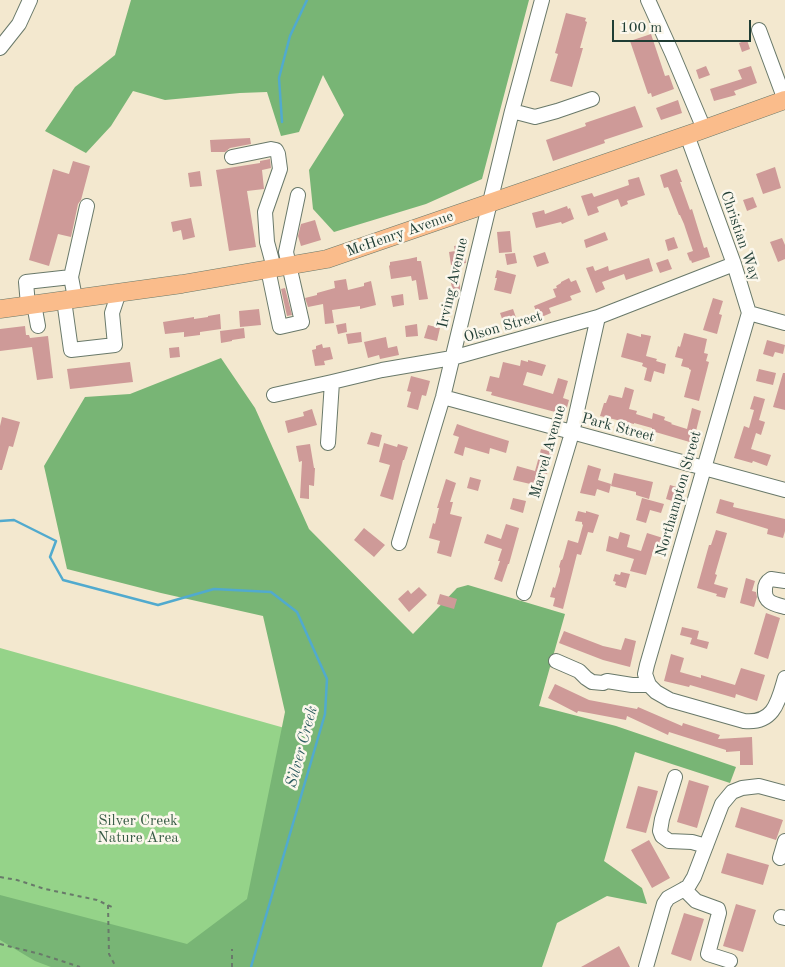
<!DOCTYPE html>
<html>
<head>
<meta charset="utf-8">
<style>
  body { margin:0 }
  #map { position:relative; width:785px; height:967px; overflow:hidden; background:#f3e8cf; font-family:"Old Standard TT",serif }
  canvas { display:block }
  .scale { position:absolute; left:612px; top:20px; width:139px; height:22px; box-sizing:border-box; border:2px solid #1f3d34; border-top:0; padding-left:6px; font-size:15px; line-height:18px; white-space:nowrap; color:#1f3d34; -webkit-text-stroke:4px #fbf7ec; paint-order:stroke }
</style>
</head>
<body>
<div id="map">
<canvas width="785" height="967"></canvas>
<div class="scale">100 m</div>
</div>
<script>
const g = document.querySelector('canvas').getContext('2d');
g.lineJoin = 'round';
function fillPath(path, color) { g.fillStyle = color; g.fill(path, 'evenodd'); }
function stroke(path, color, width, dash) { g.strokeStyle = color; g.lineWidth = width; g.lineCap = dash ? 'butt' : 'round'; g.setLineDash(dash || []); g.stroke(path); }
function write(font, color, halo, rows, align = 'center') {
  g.font = font + ' "Old Standard TT",serif'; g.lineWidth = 5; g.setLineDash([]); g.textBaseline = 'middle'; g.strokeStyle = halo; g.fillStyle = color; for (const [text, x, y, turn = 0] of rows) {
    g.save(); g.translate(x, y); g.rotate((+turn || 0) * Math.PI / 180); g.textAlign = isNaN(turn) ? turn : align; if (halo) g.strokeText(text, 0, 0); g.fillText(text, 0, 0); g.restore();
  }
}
fillPath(new Path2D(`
  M0,648L338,743L275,967H0Z`), '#95d389');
fillPath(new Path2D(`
  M131,0H529L482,179L426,204L334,232L313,209L309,170L344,115L323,75L299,132L281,136L267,92L240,93L165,100L133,91L111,126L86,153L45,131L75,87L115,55Z
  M221,358L255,408L309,529L413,634L457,588L468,585L565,614L539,706L616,726L736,767L730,783L635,752L604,861L642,888L647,904L607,896L557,923L542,967H51L35,961L0,940V895L187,944L247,899L285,712L263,616L161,593L67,569L44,466L85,397L130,394Z`), '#78b575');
stroke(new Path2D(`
  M282,122L279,78L290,36L307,0
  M0,521L14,520L56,541L50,557L63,580L158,605L214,589L271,592L297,612L327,679L325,714L251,967`), '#51aace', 2.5);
fillPath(new Path2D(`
  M566,13L586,18L585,21L587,22L580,48H583L572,87L550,81L558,54L555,53Z
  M651,34L665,76L669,75L674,89L652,97L651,93L648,94L630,41Z
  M747,40L750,49L742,52L739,43Z
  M706,66L710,75L699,79L696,70Z
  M751,66L757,83L734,91L736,95L714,101L710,89L742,79L738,70Z
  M678,100L682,113L661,120L656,108Z
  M635,106L643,127L604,140L605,143L553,161L546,140L586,126L585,123Z
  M250,138L251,144L230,148L225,152H211L210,140Z
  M270,159L271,168L262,170L264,189L247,191L256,247L229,251L216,170L260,163V161Z
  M73,161L90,166L81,200L78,204L71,237L58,234L49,266L29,260L53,169L69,174Z
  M775,167L781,188L763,194L756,174Z
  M677,169L682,182H680L690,210L692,209L704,248L707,247L710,257L692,263L691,260L690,261L687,253L693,251L684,224L680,215H679L668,187L664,188L660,175Z
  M200,171L202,186L190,187L188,173Z
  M639,177L645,195L627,201L628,204L621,207L618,199L597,207L599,212L588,216L581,196L592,193L594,197L629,185L628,180Z
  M753,197L757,207L747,211L743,200Z
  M567,206L568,209L570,208L574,219L562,224L561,222L536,228L532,213L544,210L545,214Z
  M191,218L195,237L183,240L181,230L173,232L171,222Z
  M315,220L321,240L301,246L298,236L301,224Z
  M510,231L512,252L499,253L497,232Z
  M605,232L608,240L586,248L584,240Z
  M674,237L678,248L668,251L665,240Z
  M782,238L785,245V259L778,262L770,242Z
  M463,245L466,263L451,265L449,252L455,251L454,246Z
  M545,252L549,263L537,267L533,256Z
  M515,253L517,263L507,265L505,254Z
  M417,257V261H421L428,299L419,300L416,280L412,281L411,276L391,279L389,266L390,265V262L408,259Z
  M649,258L653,271L626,280L624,274L602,282L605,289L596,293L586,268L593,266L595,271L608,266L609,271Z
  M668,259L672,269L660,273L656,263Z
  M497,270L516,275L511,294L494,290L497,278H495Z
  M459,278L460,287V290L453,292L450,279Z
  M569,278L571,282L576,280L581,292L570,296L572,300L549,308L551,313L539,318L534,306L556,297L553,289L557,288L556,286L561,283V282Z
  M346,279L348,290L364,286V283L371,281L376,305L360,309V306L332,310L334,323L325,324L323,304L308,307L305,298L317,295V293L335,288L334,281Z
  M285,288L292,315L287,316L281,289Z
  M403,294L404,305L393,307L391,296Z
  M713,298L723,301L719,314L722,315L717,334L703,330Z
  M259,309L261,325L240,327L239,311Z
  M513,309L519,326L506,330L500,313Z
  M220,314L221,329L200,332V335L184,337V332L165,334L163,322L194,317V319L208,317V316Z
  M346,323L347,332L338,334L336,325Z
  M417,324L418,336L406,337L405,326Z
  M428,325L440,328L437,341L424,338Z
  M25,326L26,335H29L30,338L48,336L53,378L37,380L32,347L0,351V329Z
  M244,328L245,338L232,340V341L221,343L220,331Z
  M361,332L362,342L348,344L346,334Z
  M627,333L641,337V334L651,336L646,356L657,359L656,361L666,364L664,374L654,371L651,382L644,380L647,368L642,366L643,363L621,357Z
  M684,333L707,339L704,353L708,354L706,361L709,362L699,401L684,397L691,370L689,369V368L681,366L683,359L675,357L678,346L680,347Z
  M386,337L388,348L397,346L399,355L380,359L379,355L368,358L364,342Z
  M767,340L785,345L783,354L775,352L773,357L763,354Z
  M322,344L323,348L330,347L333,359L324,361L325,365L315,366L312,350L316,349V346Z
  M179,347L180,357L170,358L169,348Z
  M521,360L528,362V360L546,365L542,376L527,372L523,385L553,394L558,378L568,381L563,398L569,400L566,411L560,409L559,413L491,395L492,392L486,391L490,376L499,378L503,362L520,366Z
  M130,362L133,382L70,389L67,369Z
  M759,369L776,373L773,385L756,381Z
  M783,373H785V410L773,407Z
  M411,376L430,381L426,396L422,395L418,410L407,407L411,392L407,391Z
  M625,387L634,390L629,409L637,411L636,414L652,419L653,413L665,417L664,420L672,423L671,424L687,429L692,408L701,411L693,443L652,431V428L634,423V424L600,416L604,403H606L609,395L622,398Z
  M754,396L765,399L759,420L765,422L761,435L756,433L751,449L771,455L767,466L753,461L752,463L734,458L744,426L749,428L754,410L750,409Z
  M312,409L317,425L288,433L285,421L304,416L303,412Z
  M2,417L20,422L13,447L9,446L2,470H0V426Z
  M457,424L474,430L509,441L506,453L490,448L489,454L465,447L463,456L454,453L459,437L453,435Z
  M371,432L382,435L379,447L367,444Z
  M384,443L397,447L398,444L408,447L404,460H403L393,500L380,496L390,465L379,462Z
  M310,444L314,468H315L314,486L309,485V499L300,498L302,461L299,462L296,446Z
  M541,449L553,452L547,474L542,473L539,486L513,480L517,466L535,471Z
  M588,465L601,469L598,480L611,484L609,493L597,489L595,496L580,493Z
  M614,473L653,482L649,499L636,495V492L611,486Z
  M470,477L481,480L478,491L467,488Z
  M446,479L456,483L450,502H453L450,514L462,517L451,557L437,553L440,541L429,538L433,523L435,524L439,508H437Z
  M670,485L680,488L676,502L666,499Z
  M513,498L526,501L523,513L510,509Z
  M642,498L664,504L661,513L650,510L646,523L636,520Z
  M720,499L734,503L733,507L785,519V531L783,538L767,534L768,529L716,513Z
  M578,511L586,513V511L599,515L593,533L588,532L581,555L577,554L563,609L553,606L555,598L550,597L553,587L555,588L560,571V568L559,567L561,560H562L563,558L568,540L578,543L583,525L582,524V522L575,521Z
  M506,524L519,528L509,564H508L502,582L494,579L500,561H498L502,549L484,543L487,534L501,539Z
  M364,528L385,545L374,557L354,540Z
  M716,530L727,533L715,574L717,575L714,584L728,588L725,598L716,596L717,594L697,588L709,545H711Z
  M620,532L630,535L627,547L641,551L647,533L663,538L660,549L654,548L646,575L630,571L634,559L606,551L609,536L618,539Z
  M621,572L630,574L626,588L615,585L616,582L613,581L615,574L620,575Z
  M746,578L755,581L752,591L756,592L757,597L754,607L740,603Z
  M419,587L427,595L409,612L398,599L408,590L411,594Z
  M440,594L457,599L454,609L437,604Z
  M766,613L780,618L768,659L754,654Z
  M682,627L699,631L697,639L709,642L707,649L690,644L692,638L680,635Z
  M564,631L603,646L621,650L625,638L636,641L630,667L603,660L559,643Z
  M671,654L684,658L680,672L701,678V675L735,685L741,668L765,675L757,701L736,694L735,698L690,685L689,687L664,681Z
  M555,684L589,700L637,709L638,707L682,726L683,723L720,735L718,739L752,737L753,765H740V751L726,752V750L669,732L668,735L627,716L626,720L578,711L577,713L548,698Z
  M689,780L709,786L697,828L677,822Z
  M638,786L658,791L646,833L626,828Z
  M741,807L783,820L776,840L735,827Z
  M649,840L670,878L652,888L631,850Z
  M727,853L769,865L763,885L721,873Z
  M736,904L756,910L743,952L723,946Z
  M684,913L704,919L691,961L671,954Z
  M619,946L630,967H581Z`), '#ce9a98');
const minor = new Path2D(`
  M648,0L672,53L704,129
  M759,30L785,100
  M0,48L19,24L30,0
  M512,111L535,117L557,111L592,99
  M687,135L734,264L749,313L785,323
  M232,157L271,149L276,150L278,154L280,169L265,212L267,242L274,268
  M268,269L280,327L302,322L286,252L298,195
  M75,298L71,277L87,206
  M64,300L71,350L115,345L112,313L119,292
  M34,304L38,326
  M28,305L26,282L71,277
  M274,395L332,382L382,370L452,358L598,317L734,264
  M443,397L785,490
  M328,443L332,382
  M399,543L443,397L512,111L542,0
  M785,581L771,579C766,582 765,585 765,590C764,603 775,604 785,607
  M524,593L572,433L598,317
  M556,661L579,671L586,678L592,682L603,683L607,681L632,685H649L656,692L670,700L744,721C774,724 778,702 785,678
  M649,685L645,674L647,665L749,313
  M675,777L662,819L660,831L662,836L669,841L692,842L706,846
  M780,858L785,841
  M684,889L696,901L718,909L719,913L708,954L730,961
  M781,917L785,918
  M646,967L664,904L668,898L688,887L694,877L722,804L732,792L742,788L759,786L785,793`);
const major = new Path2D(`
  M0,309L182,284L327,259L696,132L785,100`);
stroke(minor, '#69796a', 16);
stroke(major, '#69796a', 19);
stroke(new Path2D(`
  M0,877L17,880L45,889L97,900L114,908
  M108,905L109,954L116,967
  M0,944L40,954L80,967
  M232,967V949`), '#69796a', 2, [4, 4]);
stroke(minor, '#fff', 14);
stroke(major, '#fabc8b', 18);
write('15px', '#1f3d34', '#fbf7ec', [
  ["McHenry Avenue",400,234,-19],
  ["Christian Way",740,236,71],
  ["Irving Avenue",453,283,-77],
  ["Olson Street",503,327,-16],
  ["Park Street",618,428,15],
  ["Marvel Avenue",548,452,-74],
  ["Northampton Street",679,494,-74]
]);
write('15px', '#375b45', '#fbf7ec', [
  ["Silver Creek",138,821],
  ["Nature Area",138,838]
]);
write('italic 16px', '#2e5e62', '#fbf7ec', [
  ["Silver Creek",302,747,-75]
]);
</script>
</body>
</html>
